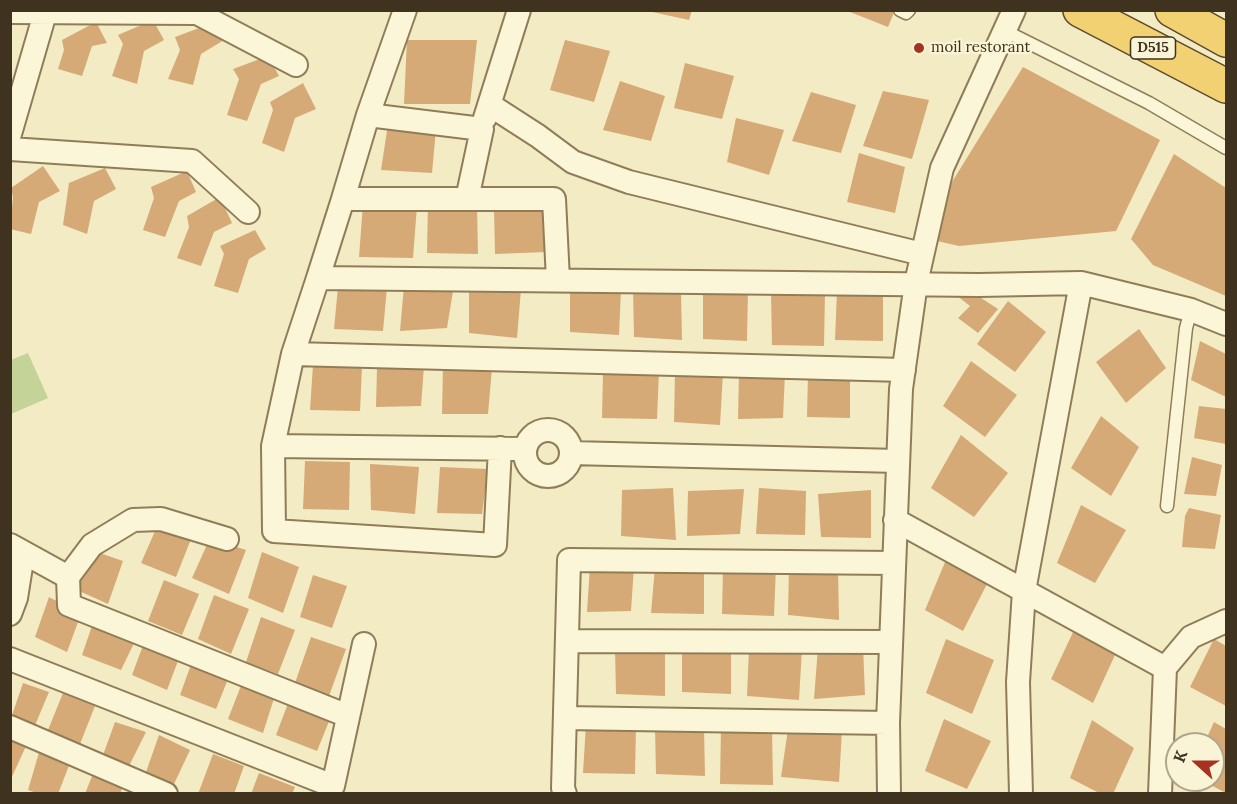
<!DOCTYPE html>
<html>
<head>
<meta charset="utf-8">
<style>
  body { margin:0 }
  #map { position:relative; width:1237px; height:804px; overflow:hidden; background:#f3ebc4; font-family:Lora,serif }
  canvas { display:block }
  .frame { position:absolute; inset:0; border:12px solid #3f321e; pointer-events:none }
  .north { position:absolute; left:1165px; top:732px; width:60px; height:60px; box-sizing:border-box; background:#f9f4d5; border:2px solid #afa68c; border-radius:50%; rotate:291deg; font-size:16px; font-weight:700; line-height:24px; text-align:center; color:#3f321e }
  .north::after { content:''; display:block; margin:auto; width:21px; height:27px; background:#a63221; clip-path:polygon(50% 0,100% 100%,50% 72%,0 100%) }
</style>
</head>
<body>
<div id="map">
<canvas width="1237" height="804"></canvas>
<div class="frame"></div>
<div class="north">K</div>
</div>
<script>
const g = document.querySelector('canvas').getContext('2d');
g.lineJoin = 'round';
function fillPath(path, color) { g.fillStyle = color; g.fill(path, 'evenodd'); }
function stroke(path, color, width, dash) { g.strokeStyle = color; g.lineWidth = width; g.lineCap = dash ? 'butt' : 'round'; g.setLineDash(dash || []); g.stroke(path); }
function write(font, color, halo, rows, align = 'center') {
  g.font = font + ' Lora,serif'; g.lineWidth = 4.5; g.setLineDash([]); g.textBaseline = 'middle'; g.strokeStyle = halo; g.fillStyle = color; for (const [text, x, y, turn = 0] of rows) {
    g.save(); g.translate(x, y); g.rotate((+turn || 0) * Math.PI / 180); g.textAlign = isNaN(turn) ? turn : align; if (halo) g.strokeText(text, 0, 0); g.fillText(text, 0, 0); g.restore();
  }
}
fillPath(new Path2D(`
  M28,353L48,398L11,414V360Z`), '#c4d397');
fillPath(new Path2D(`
  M643,10H692L689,20Z
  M845,10H895L888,27Z
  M153,20L164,40L144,51L137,84L112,76L123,44L118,35Z
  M96,22L107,43L92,46L82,76L58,69L64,50L62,40Z
  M210,24L224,40L201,54L193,85L168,79L180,50L175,37Z
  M407,40H477L470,104H404Z
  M565,40L610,51L594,102L550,90Z
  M268,56L279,76L261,84L247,121L227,115L239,79L233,69Z
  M685,63L734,76L722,119L674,108Z
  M1023,67L1160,140L1116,231L959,246L937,241L952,182Z
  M620,81L665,96L651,141L603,130Z
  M303,83L316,109L295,118L284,152L262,143L273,110L270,102Z
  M883,91L929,100L912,159L863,146Z
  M811,92L856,105L841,153L792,141Z
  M736,118L784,130L769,175L727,162Z
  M388,124L436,129L432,173L381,170Z
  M859,153L905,167L895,213L847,202Z
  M1174,154L1226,188V296L1153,265L1131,239Z
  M43,166L60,191L39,202L31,234L10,229L13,197L11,188Z
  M105,168L116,189L94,201L87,234L63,225L69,183Z
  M187,171L196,192L179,201L165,237L143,230L154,198L151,187Z
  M220,197L232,223L214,232L201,266L177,258L189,227L187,216Z
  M363,204L417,206L413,258L359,257Z
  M428,204L477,205L478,254L427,253Z
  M546,205V252L495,254L494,209Z
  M255,230L266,249L249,259L238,293L214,286L224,254L220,246Z
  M454,285L447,328L400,331L404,286Z
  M570,286L621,289L619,335L570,332Z
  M338,287H387L383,331L334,329Z
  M633,288L681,290L682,340L634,337Z
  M966,288L998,309L978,333L958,318L970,306L956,295Z
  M521,289L517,338L469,333V291Z
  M748,289L747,341L703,339V290Z
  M837,291L883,292V341L835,340Z
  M825,292L824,346L772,345L771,293Z
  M1008,301L1046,332L1015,372L977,344Z
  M1139,329L1166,368L1126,403L1096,362Z
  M1200,341L1226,354V397L1191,380Z
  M971,361L1017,395L985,437L943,406Z
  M313,365L362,366L360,411L310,410Z
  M424,366L421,406L376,407L377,368Z
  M443,366L492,368L488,414H442Z
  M603,371H659L657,419L602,418Z
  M675,373H723L720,425L674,422Z
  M785,373L783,418L738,419L739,374Z
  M808,374L850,375V418L807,417Z
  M1199,406L1226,409V444L1194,438Z
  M1101,416L1139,447L1111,496L1071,468Z
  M961,435L1008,473L974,517L931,488Z
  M1192,457L1222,465L1216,496L1184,494Z
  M305,461L350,462L349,510L303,509Z
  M370,464L419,467L415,514L371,510Z
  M440,467L488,469L482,514L437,513Z
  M673,488L676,540L621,536L622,490Z
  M759,488L806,491L805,535L756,534Z
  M744,489L740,534L687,536L688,491Z
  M871,490V538L821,537L818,494Z
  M1081,505L1126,530L1095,583L1057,563Z
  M1189,508L1221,515L1215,549L1182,547L1185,516Z
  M159,522L193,534L176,577L141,563Z
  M210,538L246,550L229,594L192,578Z
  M91,550L123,561L108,604L77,590Z
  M262,552L299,567L283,613L248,598Z
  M948,555L988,582L963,631L925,610Z
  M590,566H634L631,611L587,612Z
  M776,566L774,616L722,614L723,567Z
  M789,566L838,569L839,620L788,615Z
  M655,567L704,568V614L651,613Z
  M313,575L347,586L332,628L300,617Z
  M164,580L199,594L182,635L148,621Z
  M214,595L249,609L231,654L198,639Z
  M49,597L81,614L67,652L35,637Z
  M261,617L295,630L278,674L246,662Z
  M94,620L137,637L121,670L82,655Z
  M1075,628L1115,655L1093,703L1051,679Z
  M311,637L346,649L329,696L295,683Z
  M946,639L994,660L972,714L926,693Z
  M1214,639L1226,646V706L1190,687Z
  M145,640L181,653L167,690L132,675Z
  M863,646L865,695L814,699L818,647Z
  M665,647V696L616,694L615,648Z
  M682,647L731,651V694L682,692Z
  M749,648H802L799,700L747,696Z
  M193,659L230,674L216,709L180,695Z
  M244,678L276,692L263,733L228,719Z
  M23,683L49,692L33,730L10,721Z
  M63,693L95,706L78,749L46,735Z
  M290,698L332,714L317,751L276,735Z
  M944,719L991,741L967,789L925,771Z
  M1092,720L1134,748L1113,794H1101L1070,778Z
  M115,722L146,732L129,766L103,755Z
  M1214,722L1226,729V793L1201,780H1213V744H1204Z
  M586,724L636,726L635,774L583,773Z
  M655,727L704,728L705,776L656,774Z
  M721,728H772L773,785L720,784Z
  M788,729L842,730L839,782L781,777Z
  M159,735L190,750L174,784L146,772Z
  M10,737L27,744L10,781Z
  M40,749L70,763L58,794H39L28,790Z
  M213,754L244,766L234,794H198Z
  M259,773L295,787L292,794H251Z
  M92,776L123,786L120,794H85Z`), '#d5aa76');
const service = new Path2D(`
  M900,10L906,13L909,10
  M1005,31L1149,103L1226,148
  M1167,506L1186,328L1191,310`);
const minor = new Path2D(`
  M10,12L197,13L296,65
  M490,105L538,136L573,162L629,182L922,254
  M368,115L405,10
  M485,118L519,10
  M10,134L46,10
  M10,149L192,161L248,212
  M343,199L368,115L482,129L467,199
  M318,278L343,199H554L558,280
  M293,354L318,278L979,285L1081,283L1191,310L1226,324
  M525 453a23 23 0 1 1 46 0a23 23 0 1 1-46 0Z
  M273,446L274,531L495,545L500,448
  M525,449L273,446L293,354L904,370
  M571,453L898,461
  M895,520L1165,668
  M227,539L161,519L133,520L92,545L68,577L69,605L348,716
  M10,545L68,577
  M10,614L16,598L23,554
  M567,641L891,642
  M10,659L333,786L364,644
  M565,718L888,723
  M10,727L166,794
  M565,794L563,788L569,560L894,563
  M889,794L888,723L901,389L916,283L942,168L1014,10
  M1021,794L1018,682L1024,591L1081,283
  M1160,794L1165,668L1191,637L1226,621`);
const trunk = new Path2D(`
  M1080,10L1226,86
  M1172,10L1226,40`);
stroke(service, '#907d58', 15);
stroke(minor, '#907d58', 26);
stroke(trunk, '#5e4a2d', 36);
stroke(service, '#fcf6d9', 12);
stroke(minor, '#fcf6d9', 22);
stroke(trunk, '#f2d173', 33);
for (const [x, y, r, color] of [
  [919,48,6,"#a63221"]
]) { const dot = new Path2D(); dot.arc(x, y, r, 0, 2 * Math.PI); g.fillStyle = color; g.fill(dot); stroke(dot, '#f9f4d5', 2); }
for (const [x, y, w] of [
  [1153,48,45]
]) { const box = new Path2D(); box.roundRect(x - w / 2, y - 11, w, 22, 4.5); g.fillStyle = '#f9f4d5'; g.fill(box); stroke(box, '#3f321e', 1.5); }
write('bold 14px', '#3f321e', null, [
  ["D515",1153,48]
]);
write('15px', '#3f321e', '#f9f4d5', [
  ["moil restorant",931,48]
], 'left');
</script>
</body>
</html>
